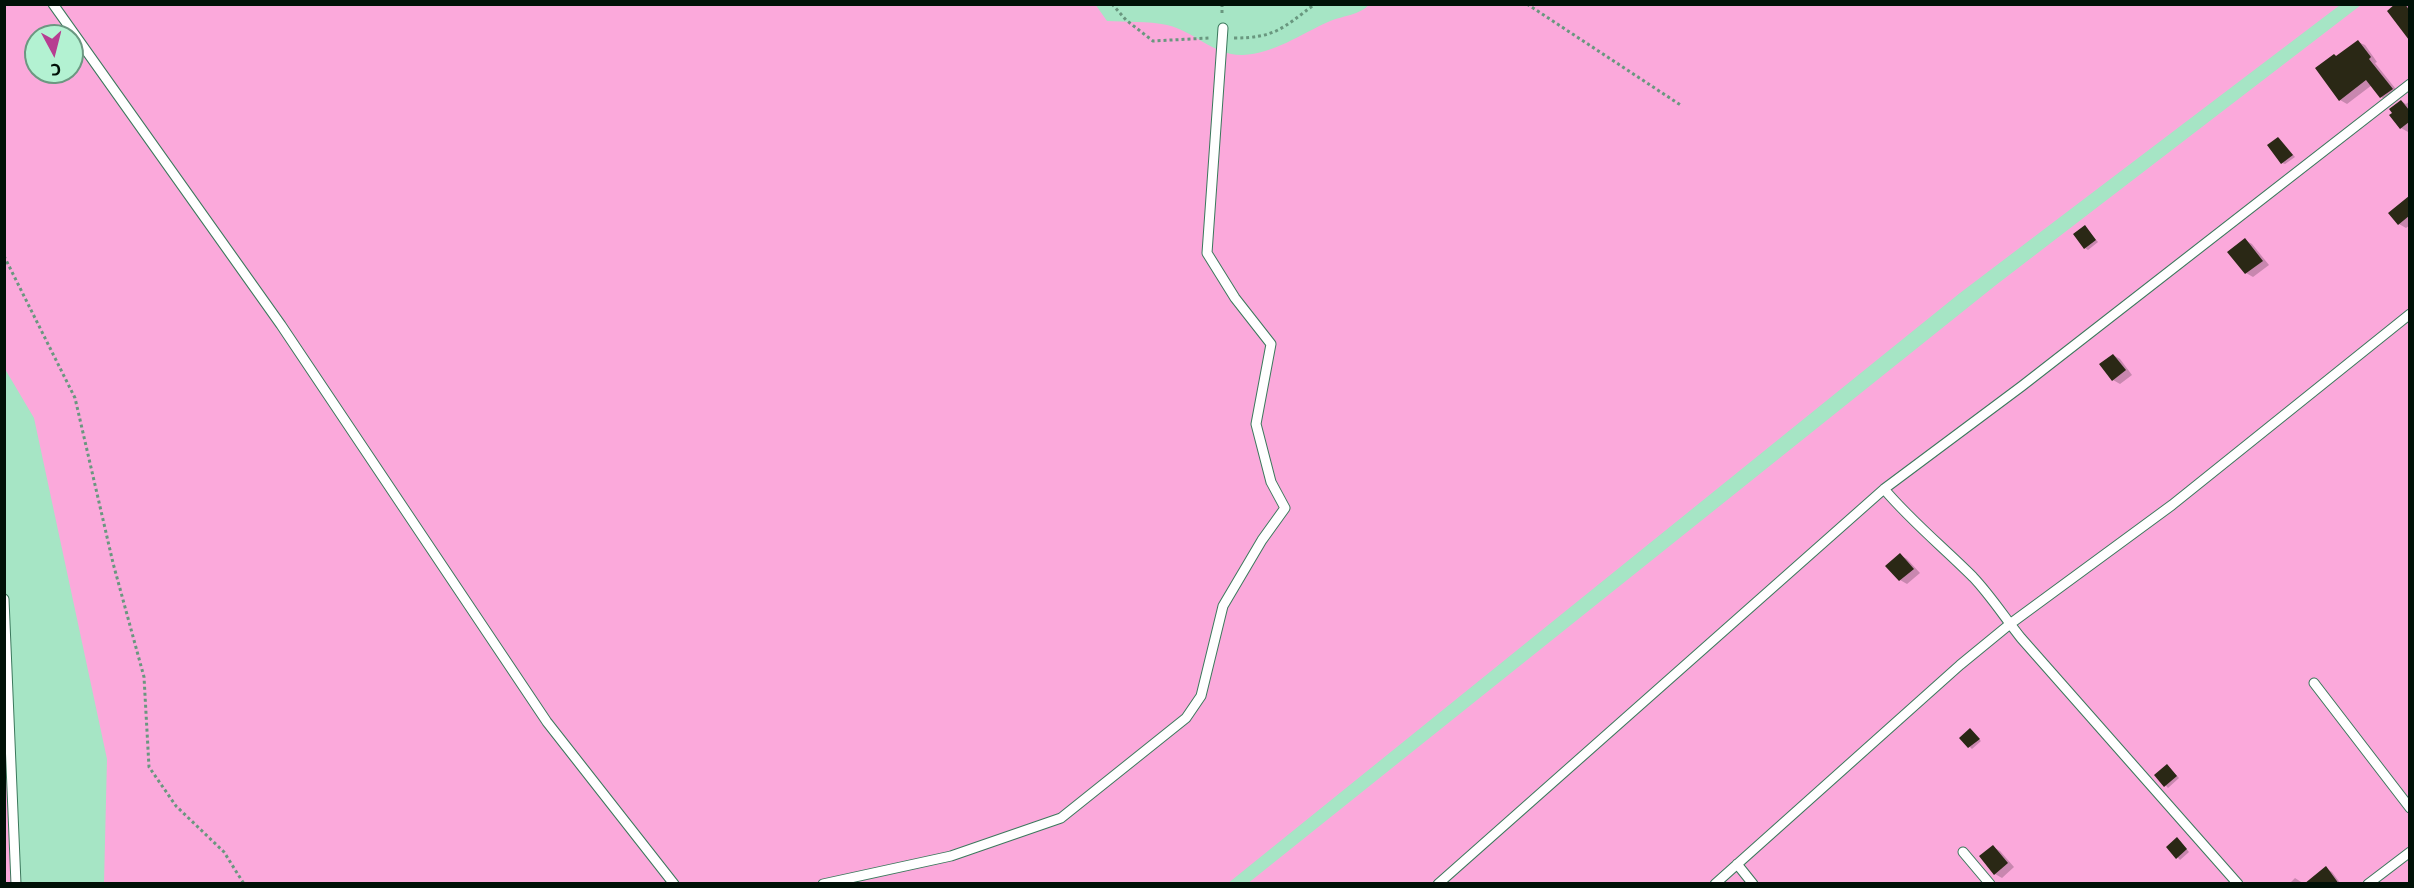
<!DOCTYPE html>
<html>
<head>
<meta charset="utf-8">
<style>
  body { margin:0 }
  #map { position:relative; width:2414px; height:888px; overflow:hidden; background:#a6e5c5; font-family:"Noto Sans",sans-serif }
  canvas { display:block }
  .frame { position:absolute; inset:0; border:6px solid #001107; pointer-events:none }
  .north { position:absolute; left:24px; top:24px; width:60px; height:60px; box-sizing:border-box; background:#b3f2d2; border:2px solid #6b9881; border-radius:50%; rotate:173deg; font-size:16px; font-weight:700; line-height:24px; text-align:center; color:#001107 }
  .north::after { content:''; display:block; margin:auto; width:21px; height:27px; background:#b73d91; clip-path:polygon(50% 0,100% 100%,50% 72%,0 100%) }
</style>
</head>
<body>
<div id="map">
<canvas width="2414" height="888"></canvas>
<div class="frame"></div>
<div class="north">С</div>
</div>
<script>
const g = document.querySelector('canvas').getContext('2d');
g.lineJoin = 'round';
function fillPath(path, color) { g.fillStyle = color; g.fill(path, 'evenodd'); }
function stroke(path, color, width, dash) { g.strokeStyle = color; g.lineWidth = width; g.lineCap = dash ? 'butt' : 'round'; g.setLineDash(dash || []); g.stroke(path); }
fillPath(new Path2D(`
  M1095,4L1107,21C1126,22 1148,21 1167,25C1194,31 1214,56 1243,55C1273,54 1301,34 1328,22C1340,16 1362,15 1369,4L2340,5L1960,293L1227,884L104,883L107,759L34,418L5,369L4,5ZM36,36H72V72H36Z
  M2361,5H2409V883L1247,884L1996,285Z
  M4,713L16,883H5Z`), '#fba9db');
fillPath(new Path2D(`
  M2397,4H2406L2410,8V39L2389,11Z
  M2358,42L2365,45L2377,62L2375,63L2399,93L2388,101L2381,97L2372,85L2347,104L2340,100L2338,57Z
  M2401,101L2406,104L2410,101L2408,132L2401,128L2391,116Z
  M2279,138L2295,157L2285,164L2282,163Z
  M2408,199L2410,200V225L2406,228L2399,224Z
  M2085,227L2098,242L2088,250L2085,248Z
  M2245,240L2252,244L2269,265L2253,277L2246,273L2229,252Z
  M2113,355L2120,359L2132,375L2120,384L2113,380Z
  M1900,555L1907,559L1920,573L1907,584L1900,580Z
  M1970,730L1981,741L1972,749L1961,738Z
  M2168,766L2179,778L2168,788L2156,775Z
  M2180,841L2189,852L2180,860L2168,847Z
  M1993,847L2000,851L2014,867L2002,878L1995,874Z
  M2326,868L2332,872L2341,884H2307Z
  M2295,878L2301,882L2303,884H2289Z`), '#0003');
fillPath(new Path2D(`
  M2395,4H2405L2409,10V40L2387,11Z
  M2358,40L2371,57L2369,59L2393,89L2380,98L2366,80L2339,101L2315,68L2334,54L2336,56Z
  M2401,100L2409,110V122L2400,129L2389,115L2392,113L2389,109Z
  M2278,137L2293,155L2281,164L2267,145Z
  M2409,196V216L2398,225L2388,213Z
  M2085,225L2096,240L2084,249L2073,234Z
  M2245,238L2263,261L2245,274L2227,252Z
  M2113,354L2126,370L2112,381L2099,364Z
  M1900,553L1914,569L1899,581L1885,566Z
  M1970,728L1980,739L1968,748L1959,738Z
  M2167,764L2177,776L2164,787L2154,775Z
  M2177,837L2187,849L2176,859L2166,847Z
  M1993,845L2008,863L1994,875L1979,856Z
  M2326,866L2339,884H2304Z`), '#2a2815');
const lane = new Path2D(`
  M53,4L281,325L547,722L674,884
  M1884,489C1911,521 1943,547 1973,577C1991,596 2005,618 2021,638L2238,884
  M4,599L16,884
  M2314,683L2410,808
  M1963,852L1990,884
  M1737,864L1753,884
  M823,884L951,856L1061,818L1186,718L1201,696L1223,606L1262,540L1285,508L1271,482L1256,424L1271,344L1235,298L1207,253L1223,28
  M1438,884L1884,489L2022,386L2410,84
  M1715,884L1960,665L2010,624L2172,505L2410,314
  M2368,884L2410,852`);
stroke(lane, '#3b785c', 11);
stroke(new Path2D(`
  M1112,4L1126,20L1153,41L1209,38
  M1222,4V14
  M1527,4L1682,106
  M1234,38C1275,38 1283,28 1315,4
  M4,256L75,398L113,563L144,677L149,767L176,806L224,852L244,884`), '#69977f', 3, [3, 3]);
stroke(lane, '#fff', 9);
</script>
</body>
</html>
